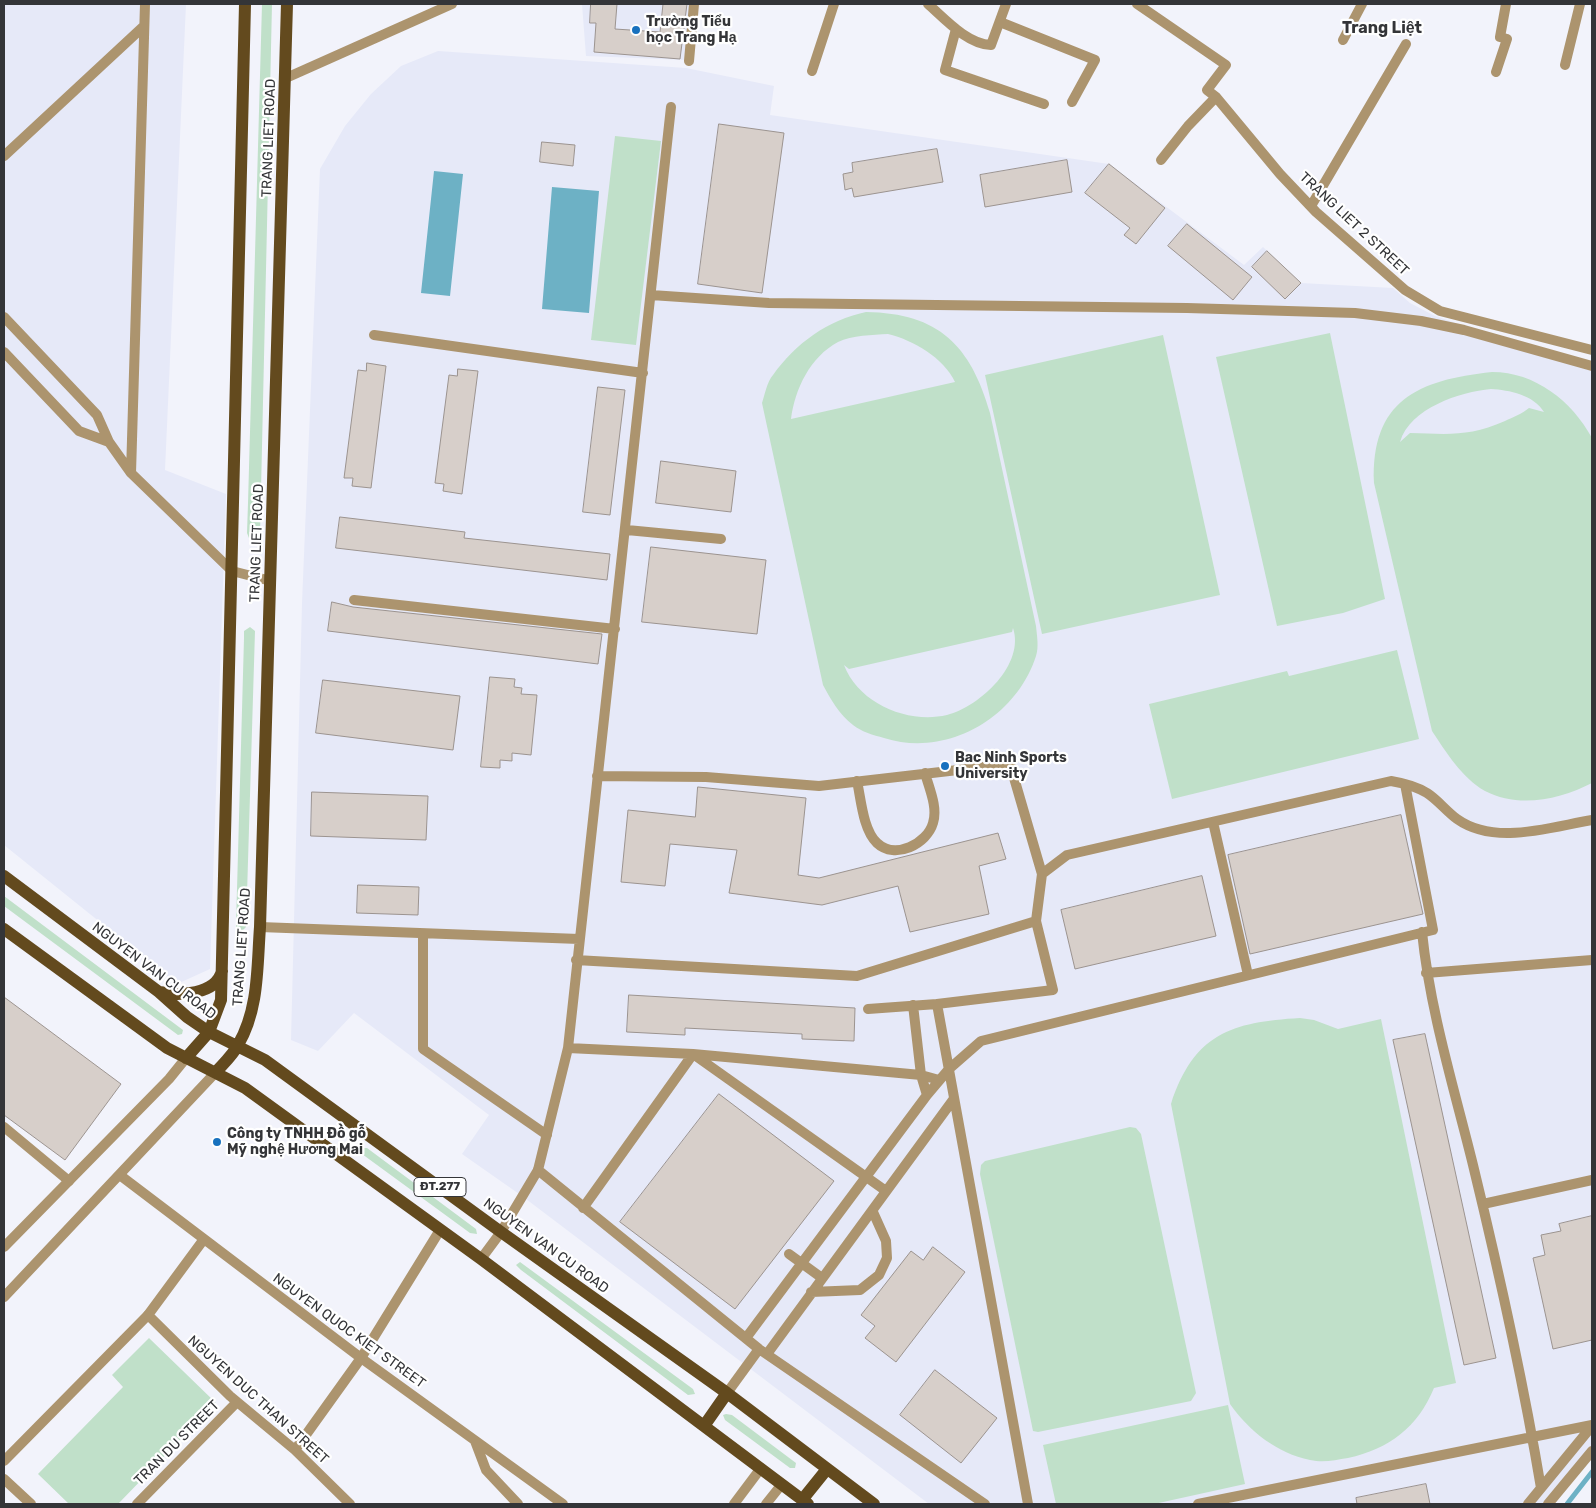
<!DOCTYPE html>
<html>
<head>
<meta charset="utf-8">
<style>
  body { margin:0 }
  #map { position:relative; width:1596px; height:1508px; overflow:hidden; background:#f2f3fb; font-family:Rubik,sans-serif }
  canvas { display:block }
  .frame { position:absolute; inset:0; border:5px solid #343538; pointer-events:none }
</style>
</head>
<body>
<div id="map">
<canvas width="1596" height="1508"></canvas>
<div class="frame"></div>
</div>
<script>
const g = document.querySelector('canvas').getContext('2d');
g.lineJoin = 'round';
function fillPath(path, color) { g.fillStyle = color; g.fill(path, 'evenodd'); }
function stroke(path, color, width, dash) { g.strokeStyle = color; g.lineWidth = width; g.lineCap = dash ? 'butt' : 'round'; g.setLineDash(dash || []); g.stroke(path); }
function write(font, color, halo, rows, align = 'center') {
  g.font = font + ' Rubik,sans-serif'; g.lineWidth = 4.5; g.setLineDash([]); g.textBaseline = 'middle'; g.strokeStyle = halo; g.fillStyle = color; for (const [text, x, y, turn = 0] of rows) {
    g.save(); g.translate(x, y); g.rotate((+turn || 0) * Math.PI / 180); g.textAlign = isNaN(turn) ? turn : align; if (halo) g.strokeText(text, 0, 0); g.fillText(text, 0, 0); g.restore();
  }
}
fillPath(new Path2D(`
  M4,4H186L165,470L226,494L210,969L177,984L4,845Z
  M582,4H691L687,60L586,56Z
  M438,51L686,68L774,86L770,115L1109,164L1244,265L1263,247L1301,283L1393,288L1410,303L1435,316L1592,368V1448L1545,1504H929L522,1196L462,1154L489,1115L354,1013L318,1051L291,1040L302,603L320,169L345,126L371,94L401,66Z`), '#e6e9f8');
fillPath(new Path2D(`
  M262,4H272L260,535L254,540L249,538L247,533L248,503Z
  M615,136L661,141L636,345L591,340Z
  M866,312C939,313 971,346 990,413L1036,626C1037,636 1039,647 1036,656C1016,718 947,758 884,738C873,735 862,732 853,725C839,714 831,700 823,685L762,403C765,394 767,382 773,375C796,343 828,320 866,312ZM888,334C913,340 944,358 955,382L791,419C795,389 810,357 838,342C852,335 873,335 888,334ZM1013,628C1025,664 981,706 947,715C908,724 859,704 844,665L849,669L1012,632Z
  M1330,333L1385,599L1343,613L1277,626L1216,357Z
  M1163,335L1220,595L1042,634L985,375Z
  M1492,372C1535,372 1572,401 1592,438V783C1561,799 1519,809 1485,791C1462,778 1446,752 1432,731L1374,483C1371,401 1417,380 1492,372ZM1491,389C1509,390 1534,395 1544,412L1529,408C1522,414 1513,417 1505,421C1469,437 1448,434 1410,433L1400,442C1410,408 1460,392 1491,389Z
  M250,627L255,631L246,927L240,933L236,930V925L244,638V631Z
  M1397,650L1419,739L1172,799L1149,704L1287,671L1289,676Z
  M4,896L183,1030L182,1034L178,1035L4,906Z
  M1300,1018L1314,1020L1338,1029L1381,1019L1456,1383L1434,1388C1418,1427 1389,1449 1348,1458C1335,1460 1324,1463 1310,1460C1277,1453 1250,1432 1230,1404L1171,1104C1194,1034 1231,1022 1300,1018Z
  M1130,1127L1136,1128L1141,1134L1196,1393L1191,1401L1038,1432L1033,1431L980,1174L981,1165L985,1161Z
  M361,1148H367L476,1229L477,1234L470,1233L362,1154Z
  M520,1262L693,1389L695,1394L688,1395L521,1270L516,1265Z
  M149,1338L216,1403L118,1504H69L38,1474L123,1387L112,1375Z
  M1228,1405L1245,1484L1154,1504H1056L1043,1445Z
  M726,1414L732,1415L796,1463L795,1468H790L725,1420L723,1415Z`), '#c0e0c9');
fillPath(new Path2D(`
  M434,171L463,174L450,296L421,293Z
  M552,187L599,191L589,313L542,309Z`), '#6db1c5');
stroke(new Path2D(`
  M1567,1504L1592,1472`), '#6db1c5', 5);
const building = new Path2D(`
  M591,4H617L615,29L660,32L663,4H687L680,59L594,52L596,23H590Z
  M719,124L784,133L762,293L698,284Z
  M542,142L575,145L573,166L540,162Z
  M937,149L943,182L854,197L852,188L845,190L843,174L853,172L852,163Z
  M1067,160L1072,192L985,207L980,175Z
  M1109,164L1165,208L1136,244L1124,235L1130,228L1085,193Z
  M1187,224L1252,277L1233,300L1168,246Z
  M1267,251L1301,283L1285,299L1252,267Z
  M367,363L386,366L371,488L352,486L353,478H344L358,370L366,371Z
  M458,369L478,371L462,494L443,491L444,484L435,483L449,375L457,376Z
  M598,387L625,390L610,515L583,512Z
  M661,461L736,471L731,512L656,503Z
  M340,517L465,532L464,538L610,554L607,580L336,548Z
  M651,547L766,560L757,634L642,622Z
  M332,602L353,607L602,634L598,664L328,631Z
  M490,677L515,679L514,687L522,688L521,694L537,695L531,755L512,753V761L500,760V768L481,767Z
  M323,680L460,696L453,750L316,733Z
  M698,787L806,798L798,875L819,878L998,833L1006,859L979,866L989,914L910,932L898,886L822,905L729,893L737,850L670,844L665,886L621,882L628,810L695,817Z
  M312,792L428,796L426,840L311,836Z
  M1401,815L1423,914L1250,954L1228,855Z
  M1202,876L1216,936L1075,969L1061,910Z
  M358,885L419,887L418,915L357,913Z
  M629,995L855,1008L854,1041L802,1039V1034L685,1028V1035L627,1032Z
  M4,997L121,1084L65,1160L4,1115Z
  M1425,1034L1496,1358L1464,1365L1393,1040Z
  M719,1094L834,1181L735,1309L620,1222Z
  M1592,1216V1340L1553,1349L1533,1258L1545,1255L1541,1235L1561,1231L1559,1224Z
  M933,1247L965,1272L896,1362L865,1338L875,1326L861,1315L911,1251L923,1260Z
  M935,1370L997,1418L961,1463L900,1415Z
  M1426,1484L1430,1504H1357L1356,1498Z`);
fillPath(building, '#d7cfca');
stroke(building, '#9c9490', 1);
stroke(new Path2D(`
  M689,61L694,4
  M671,107L568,1048L538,1170L759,1349L985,1504
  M651,295L769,303L1187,308L1355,313L1421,321L1464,330L1592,366
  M374,335L643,373
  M627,530L721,539
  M354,600L615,629
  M597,776L706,777L819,786L1010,764L1042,874
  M857,781C861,799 863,830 877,843C895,860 927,844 933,823C938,807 929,788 925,773
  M1213,822L1248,975
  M1036,921L1042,874L1067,855L1391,781C1403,783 1417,787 1427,793C1438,800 1446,811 1457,819C1495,846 1550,827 1592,820
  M260,927L579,939
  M1422,932C1430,1011 1454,1088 1473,1165C1499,1272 1523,1380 1541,1488
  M423,934V1049L547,1135
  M576,960L857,976L1036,921L1053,990L937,1004L868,1009
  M1426,973L1592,960
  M937,1004L1028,1504
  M913,1005L921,1075L927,1095
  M568,1048L693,1054L921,1075L939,1080
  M1483,1204L1592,1180
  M583,1208L693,1054L886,1191
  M789,1254L822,1278
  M811,1292L860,1290L879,1275L887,1258L886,1241L873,1212
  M746,1338L927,1095L949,1069L981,1041L1433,930L1405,784
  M767,1354L953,1100
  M727,1393L759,1349
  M4,1461L148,1315
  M1198,1504L1592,1425
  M1528,1504L1592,1426`), '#ac946e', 10);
stroke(new Path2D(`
  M928,4C945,19 967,44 991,45L1006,4
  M1137,4L1226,65L1207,90L1216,97L1280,174L1316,212L1405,290L1440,311L1592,350
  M1000,22L1095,60L1072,102
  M956,29L945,70L1044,104
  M1343,40L1362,4
  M1565,65L1580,4
  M812,71L834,4
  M1496,72L1507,39L1500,37L1506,4
  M286,78L452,4
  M4,156L144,26
  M1161,160L1188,126L1216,97
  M1311,206L1406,44
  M4,317L97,415L109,442L131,473L232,571L271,581
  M4,352L79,431L109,442
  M131,473L145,4
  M4,1127L69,1181
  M121,1176L361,1358L563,1504
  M204,1239L148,1315L230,1396L295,1450L350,1504
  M481,1259L501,1232L538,1170
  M475,1441L486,1470L518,1504
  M295,1450L361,1358L440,1230
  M4,1479L31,1504
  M137,1504L237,1402
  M734,1504L761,1468
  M766,1504L782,1484`), '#ac946e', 10);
stroke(new Path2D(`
  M4,1247L169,1079L186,1058
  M4,1297L216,1072
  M1548,1504L1592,1451`), '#ac946e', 10);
stroke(new Path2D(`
  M4,876L159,992L187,1017L209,1032L265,1060L501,1232L727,1393L874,1504
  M4,929L167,1048L245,1088L481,1259L808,1504
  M159,992C179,996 216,995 222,971
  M186,1058L209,1032L221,1000L245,4
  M216,1072C223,1064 233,1055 238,1045C259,1009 257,967 260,927L287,4
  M704,1426L727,1393
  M802,1500L827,1469`), '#634a1e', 12);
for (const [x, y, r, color] of [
  [636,30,5,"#1871be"],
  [945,766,5,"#1871be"],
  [217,1142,5,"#1871be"]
]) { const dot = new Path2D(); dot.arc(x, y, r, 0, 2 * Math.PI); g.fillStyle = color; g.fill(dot); stroke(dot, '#fff', 2); }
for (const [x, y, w] of [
  [440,1187,52]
]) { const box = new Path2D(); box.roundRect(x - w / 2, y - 9.5, w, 19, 4); g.fillStyle = '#fff'; g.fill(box); stroke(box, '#343538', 1); }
write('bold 12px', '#343538', null, [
  ["ĐT.277",440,1187]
]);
write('bold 14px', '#343538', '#fff', [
  ["Trường Tiểu",646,22],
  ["học Trang Hạ",646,38],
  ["Bac Ninh Sports",955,758],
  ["University",955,774],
  ["Công ty TNHH Đồ gỗ",227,1134],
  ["Mỹ nghệ Hương Mai",227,1150]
], 'left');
write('14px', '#343538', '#fff', [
  ["TRANG LIET ROAD",269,138,-88],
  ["TRANG LIET 2 STREET",1354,224,43],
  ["TRANG LIET ROAD",257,543,-88],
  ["TRANG LIET ROAD",242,947,-86],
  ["NGUYEN VAN CU ROAD",154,971,37],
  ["NGUYEN VAN CU ROAD",546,1246,36],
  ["NGUYEN QUOC KIET STREET",349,1331,36],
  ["NGUYEN DUC THAN STREET",258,1400,42],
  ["TRAN DU STREET",177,1443,-45]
]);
write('bold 16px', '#343538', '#fff', [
  ["Trang Liệt",1382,28]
]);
</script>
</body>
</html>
